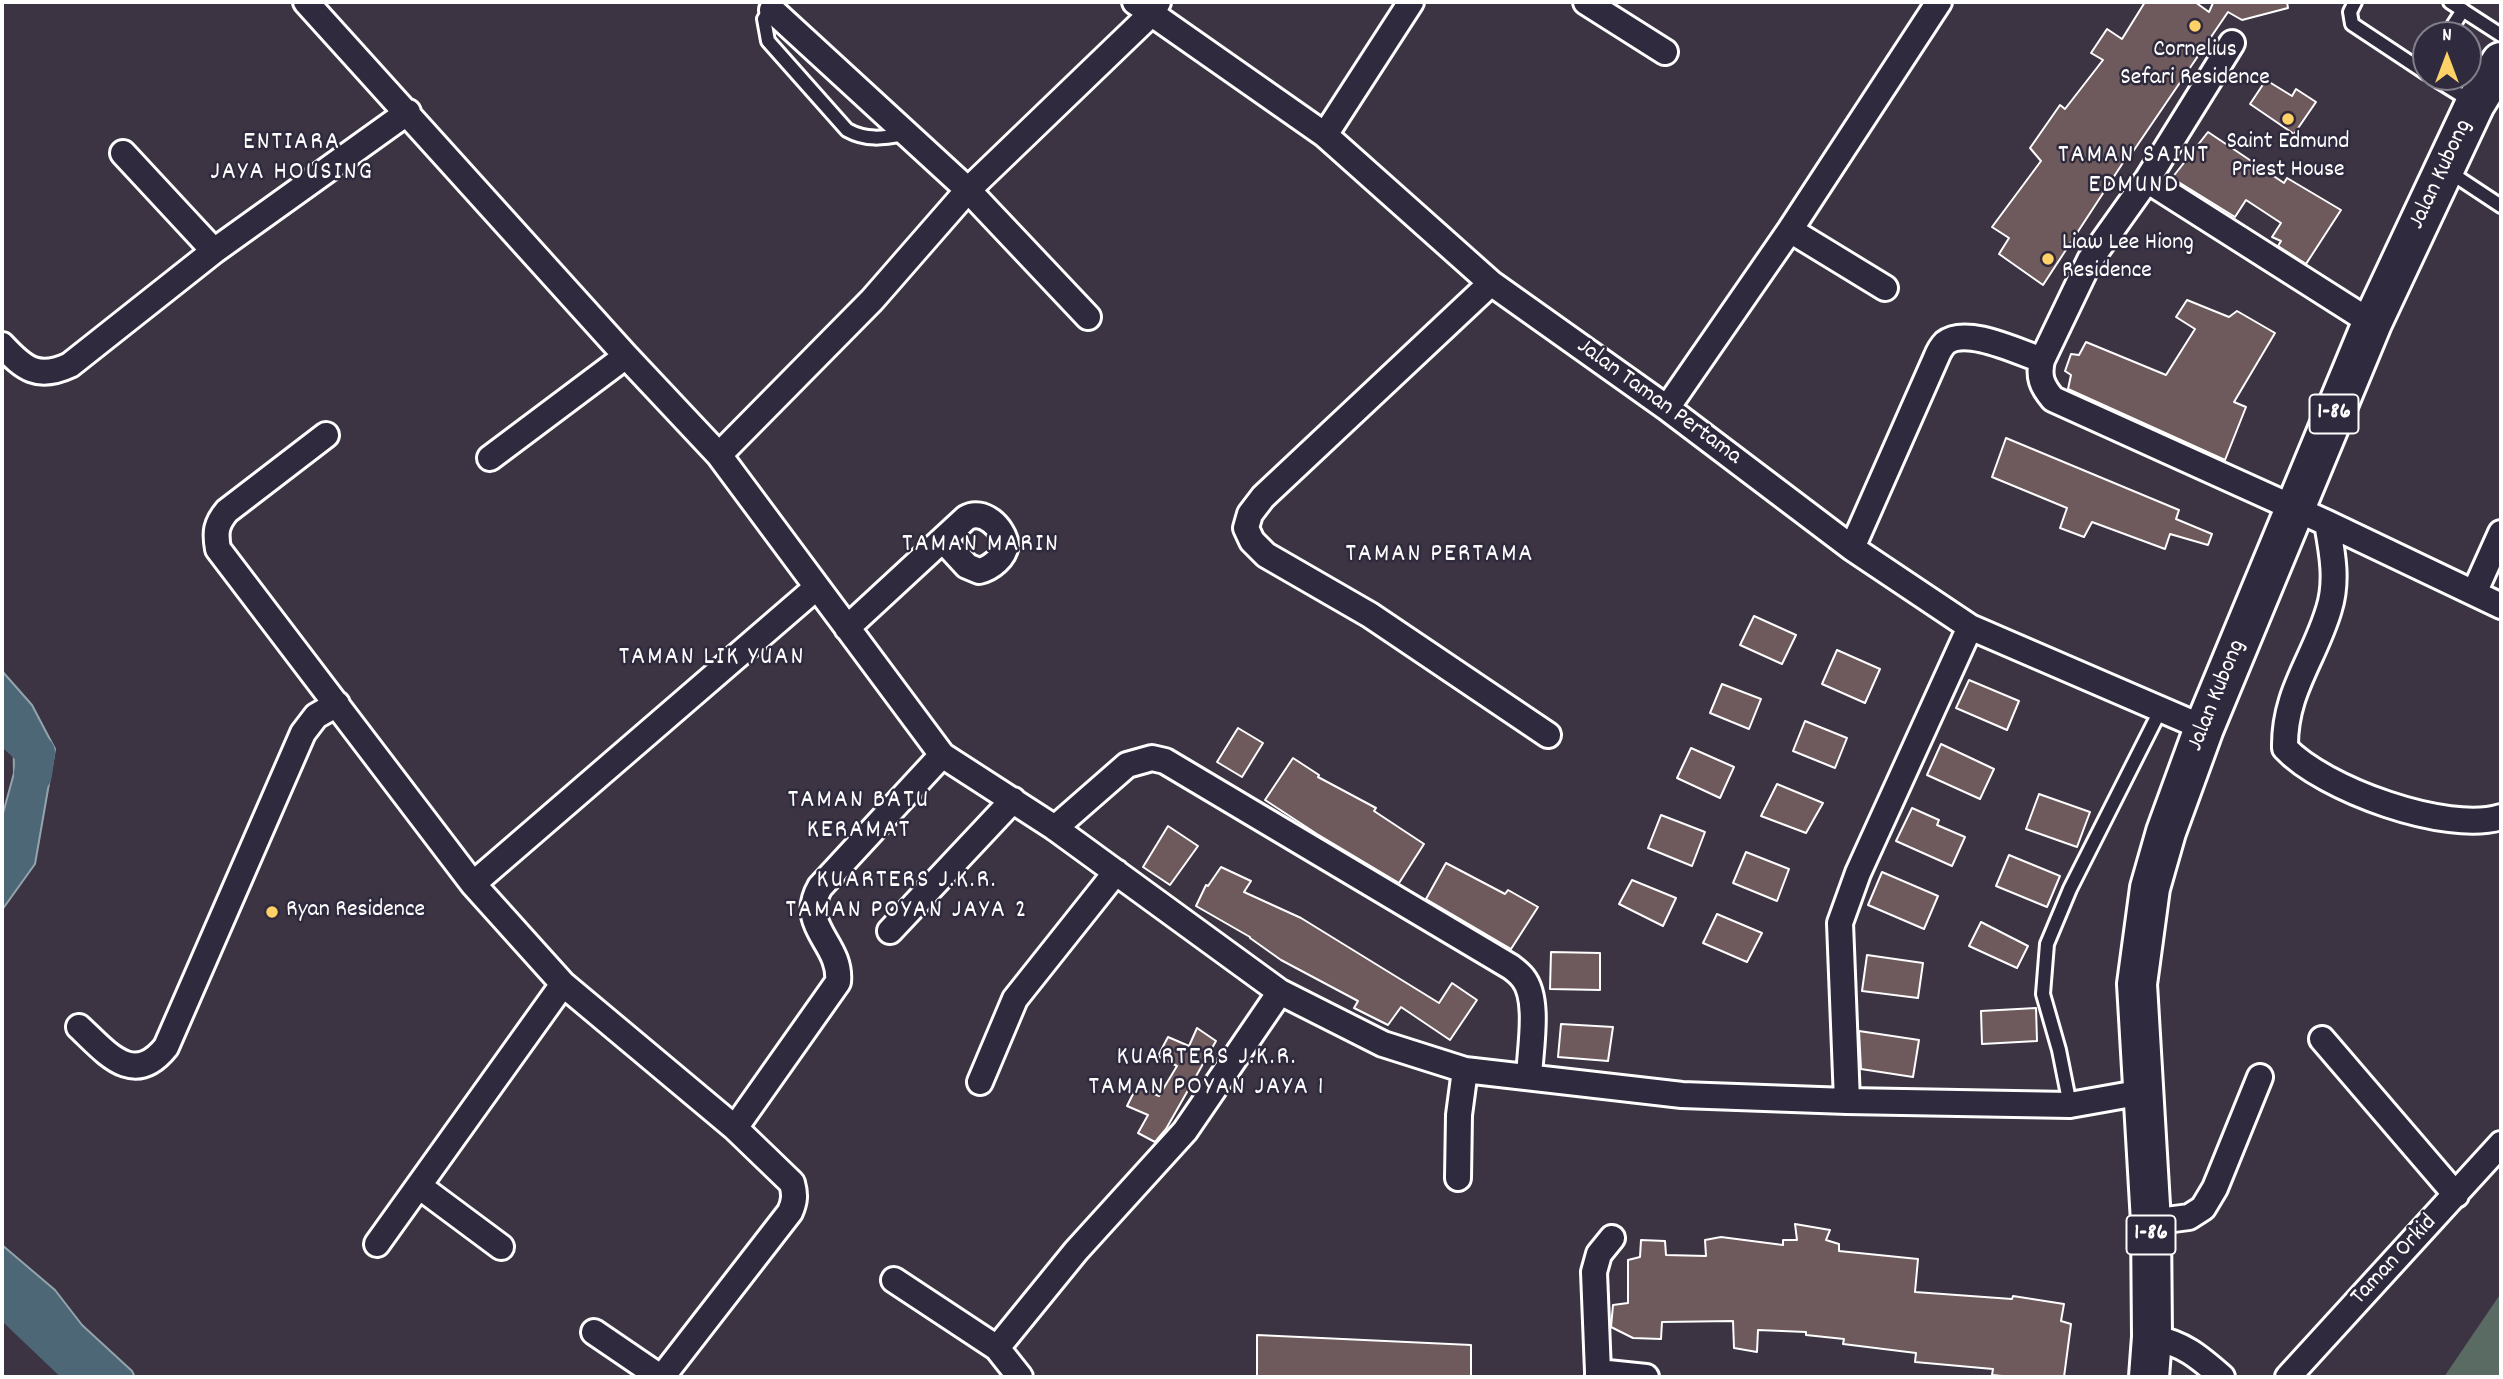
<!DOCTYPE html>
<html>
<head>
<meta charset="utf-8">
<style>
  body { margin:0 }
  #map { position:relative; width:2503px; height:1379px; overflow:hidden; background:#3c3443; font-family:Dekko,sans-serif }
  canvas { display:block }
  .frame { position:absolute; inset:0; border:4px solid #fff; pointer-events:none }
  .north { position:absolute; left:2412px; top:21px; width:70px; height:70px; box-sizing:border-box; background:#2f2a3d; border:2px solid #827f8b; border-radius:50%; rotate:0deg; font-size:19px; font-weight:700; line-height:28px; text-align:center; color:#fff }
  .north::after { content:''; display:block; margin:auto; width:24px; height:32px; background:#ffd166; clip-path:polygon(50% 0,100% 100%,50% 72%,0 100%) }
</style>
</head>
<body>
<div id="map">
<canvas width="2503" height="1379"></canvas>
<div class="frame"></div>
<div class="north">N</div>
</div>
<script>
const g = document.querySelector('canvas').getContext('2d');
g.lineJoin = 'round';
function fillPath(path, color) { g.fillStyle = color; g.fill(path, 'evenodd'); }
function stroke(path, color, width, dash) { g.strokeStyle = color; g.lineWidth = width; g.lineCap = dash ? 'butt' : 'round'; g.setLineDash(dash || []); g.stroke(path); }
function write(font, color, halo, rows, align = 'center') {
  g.font = font + ' Dekko,sans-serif'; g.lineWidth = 5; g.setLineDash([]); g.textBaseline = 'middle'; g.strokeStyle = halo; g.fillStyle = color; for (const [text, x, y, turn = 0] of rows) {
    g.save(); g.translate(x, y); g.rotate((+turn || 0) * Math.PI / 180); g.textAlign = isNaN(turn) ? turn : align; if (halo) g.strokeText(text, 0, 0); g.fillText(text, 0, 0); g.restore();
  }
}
fillPath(new Path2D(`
  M2501,1293V1377H2444Z`), '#596b63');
const water = new Path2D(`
  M2,671L32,705L55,749L35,864L2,910V817L14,773L13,719L2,705Z
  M2,1245L55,1290L82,1325L132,1371L135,1377H105L89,1359L30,1310L2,1275Z`);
fillPath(water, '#4d6776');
stroke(water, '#94a4ad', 2);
stroke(new Path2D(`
  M2,721L36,753L33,774
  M2,1295L88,1377`), '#4d6776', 38);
const building = new Path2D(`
  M2145,2H2195L2209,12L2213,3L2210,2H2287L2288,8L2242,20L2228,12L2132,153L2130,152L2043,285L1999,254L2009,238L1992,227L2041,161L2030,148L2060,105L2065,109L2103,60L2091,53L2107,29L2122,39Z
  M2266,80L2292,96L2296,89L2316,102L2294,134L2250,104Z
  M2208,132L2284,183L2287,178L2341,210L2306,264L2278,246L2281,241L2272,237L2281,223L2246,200L2235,217L2172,178Z
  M2187,300L2229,317L2237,311L2275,333L2234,402L2246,407L2225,460L2068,389L2071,375L2065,371L2071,354L2079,355L2086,342L2166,375L2195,329L2176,317Z
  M2006,438L2179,510L2176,519L2212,534L2208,545L2170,534L2165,549L2092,522L2084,537L2060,528L2067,508L1992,477Z
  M1754,616L1796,635L1782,664L1740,645Z
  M1837,650L1880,669L1865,703L1822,684Z
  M1969,680L2019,701L2007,730L1956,708Z
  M1722,684L1761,699L1749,729L1710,713Z
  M1805,721L1847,738L1835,768L1793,751Z
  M1238,728L1263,743L1242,777L1217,762Z
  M1941,744L1994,769L1980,799L1927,775Z
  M1691,748L1734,767L1720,798L1677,778Z
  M1293,758L1319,775L1318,777L1376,808L1374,811L1424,844L1399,883L1317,834L1265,800Z
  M1777,784L1823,803L1806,833L1761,816Z
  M2039,794L2090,812L2077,847L2026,829Z
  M1912,808L1939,820L1937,825L1965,837L1952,866L1896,841Z
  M1661,815L1705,832L1692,866L1648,848Z
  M1168,826L1198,846L1170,885L1143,867Z
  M1746,852L1789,869L1777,901L1733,883Z
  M2009,855L2060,876L2047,907L1996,886Z
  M1446,863L1505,894L1508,890L1538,907L1511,949L1426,899Z
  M1221,867L1251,881L1244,892L1301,918L1439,1003L1452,983L1477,1000L1450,1040L1401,1007L1388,1025L1354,1008L1358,1001L1281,960L1250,938V937L1196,906L1206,885L1208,886Z
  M1882,872L1938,896L1924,929L1868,905Z
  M1632,880L1676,898L1663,926L1619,904Z
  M1717,914L1762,933L1747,962L1703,943Z
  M1981,922L2028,946L2017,968L1969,946Z
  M1551,952L1600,953V990L1550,989Z
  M1867,955L1923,963L1918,998L1862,991Z
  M2036,1008L2037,1041L1982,1044L1981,1011Z
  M1561,1024L1613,1027L1608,1061L1558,1057Z
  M1197,1028L1216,1041L1166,1129L1155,1142L1138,1133L1148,1115L1127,1106L1137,1086L1159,1096L1177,1066L1158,1056L1168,1037L1189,1046Z
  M1859,1031L1919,1040L1913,1077L1861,1069Z
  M1795,1224L1830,1230L1826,1240L1839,1244V1251L1918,1259L1915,1292L2012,1299L2013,1296L2064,1304L2061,1321L2071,1324L2064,1377H2012L1992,1375L1993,1369L1915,1362L1916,1353L1843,1344L1844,1339L1806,1335V1332L1758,1330L1757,1352L1734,1348L1733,1321L1662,1322L1661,1339L1633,1338L1611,1327L1613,1305L1628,1303V1260L1640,1257L1641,1240L1665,1241L1666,1255L1706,1256L1705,1240L1721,1237L1783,1245V1240H1797Z
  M1257,1335L1471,1345V1377H1257Z`);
fillPath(building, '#6e5a5c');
stroke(building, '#fff', 2);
const lane = new Path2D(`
  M2355,2L2350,12L2352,24L2426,73
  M2450,2L2501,35
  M771,8L764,19L768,41L847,130C867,141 883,138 906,134
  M2447,35L2463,10
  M2432,77L2472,102
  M2448,171L2501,206
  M2070,1105L2059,1050L2043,994L2047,944L2070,889L2161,709`);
const street = new Path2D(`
  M306,2L626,356L719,455L942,755L1055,828L1280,992L1383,1044L1465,1070L1682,1095L1847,1101L2070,1105L2143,1092
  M1135,2L1325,135L1491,283L1667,408L1852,548L1970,627L2204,728
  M1586,2L1665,52
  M772,10L968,190L1088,317
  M2232,43L2147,180L2090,260L2042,360C2038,377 2042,386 2053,399L2327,523L2501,606
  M1325,135L1411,2
  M123,153L214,251
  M2147,180L2372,323
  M1790,230L1885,288
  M1491,283L1263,497L1250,514L1246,528L1252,541L1266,555L1370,615L1548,735
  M2,345C24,369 38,380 70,365L214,251L408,112
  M1667,408L1790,230L1939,2
  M326,435L227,511C216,524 215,532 218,549L473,884
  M719,455L872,300L968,190L1152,13L1158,2
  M490,458L626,356
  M2327,523C2332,551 2338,581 2329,609C2314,660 2284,692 2285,748C2323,789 2447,834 2501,817
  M1852,548L1936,358C1938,353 1941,347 1945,343C1966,326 2018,352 2042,360
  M2474,593L2501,533
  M847,628L966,518C983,508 1003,527 1006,545C1004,557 992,568 979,571L967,566L943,540
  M1055,828L1127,765L1152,758L1165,761L1511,967C1515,970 1520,974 1523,978C1540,999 1530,1050 1529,1077
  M890,931L1013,800
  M79,1027C106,1052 133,1088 166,1047L303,733L316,716L337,704
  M2322,1039L2456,1195
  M980,1082L1015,999L1116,872
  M1847,1101L1840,923L1858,873L1970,627
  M735,1128L838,982C842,943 797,927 820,887L942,755
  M1458,1178L1459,1115L1465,1070
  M419,1186L501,1247
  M2151,1222L2189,1217L2203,1208L2215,1188L2260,1077
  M377,1244L563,984
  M894,1280L997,1348
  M594,1332L660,1377
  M2152,1337C2184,1344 2198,1356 2222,1377
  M1598,1372L1594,1272L1599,1254L1612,1238
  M662,1377L790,1212C795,1201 795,1194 792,1183L735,1128L563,984L473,884L817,587
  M1020,1377L997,1348L1076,1251L1185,1131L1280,992
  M1598,1377V1372L1646,1377
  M2288,1377L2501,1144`);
const highway = new Path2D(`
  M2149,1377L2152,1337L2151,1222L2137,984L2150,888L2166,832L2204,728L2372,323L2475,104L2501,62`);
stroke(lane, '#fff', 18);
stroke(street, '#fff', 30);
stroke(highway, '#fff', 44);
stroke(lane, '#2f2a3d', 12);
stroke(street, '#2f2a3d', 24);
stroke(highway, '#2f2a3d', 38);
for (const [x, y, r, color] of [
  [2195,26,7,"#ffd166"],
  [2288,119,7,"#ffd166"],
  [2048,259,7,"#ffd166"],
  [272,912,7,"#ffd166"]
]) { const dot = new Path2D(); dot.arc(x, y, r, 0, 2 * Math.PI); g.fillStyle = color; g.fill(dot); stroke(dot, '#2f2a3d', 2.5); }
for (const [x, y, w] of [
  [2334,414,49],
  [2151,1235,49]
]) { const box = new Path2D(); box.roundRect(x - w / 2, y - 19.5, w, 39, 5); g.fillStyle = '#2f2a3d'; g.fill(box); stroke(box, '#fff', 2); }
write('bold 23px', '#fff', null, [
  ["1-86",2334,414],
  ["1-86",2151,1235]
]);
write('24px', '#fff', '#2f2a3d', [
  ["Cornelius",2195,52],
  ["Sefari Residence",2195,80],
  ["Saint Edmund",2288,144],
  ["Priest House",2288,172],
  ["Liaw Lee Hiong",2062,245,"left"],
  ["Residence",2062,273,"left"],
  ["Ryan Residence",286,912,"left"]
]);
write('24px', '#fff', '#2f2a3d', [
  ["Jalan Kubong",2442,175,-65],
  ["Jalan Taman Pertama",1658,403,36],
  ["Jalan Kubong",2218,696,-68],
  ["Taman Orkid",2395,1261,-47]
]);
g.letterSpacing = '2px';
write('26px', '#fff', '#2f2a3d', [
  ["ENTIARA",292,144],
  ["JAYA HOUSING",292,174],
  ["TAMAN SAINT",2134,157],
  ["EDMUND",2134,187],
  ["TAMAN MARIN",981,546],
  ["TAMAN PERTAMA",1440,556],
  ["TAMAN LIK YUAN",712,659],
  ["TAMAN BATU",859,802],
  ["KERAMAT",859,832],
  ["KUARTERS J.K.R.",907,882],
  ["TAMAN POYAN JAYA 2",907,912],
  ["KUARTERS J.K.R.",1207,1059],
  ["TAMAN POYAN JAYA 1",1207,1089]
]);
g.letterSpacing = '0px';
</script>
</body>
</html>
